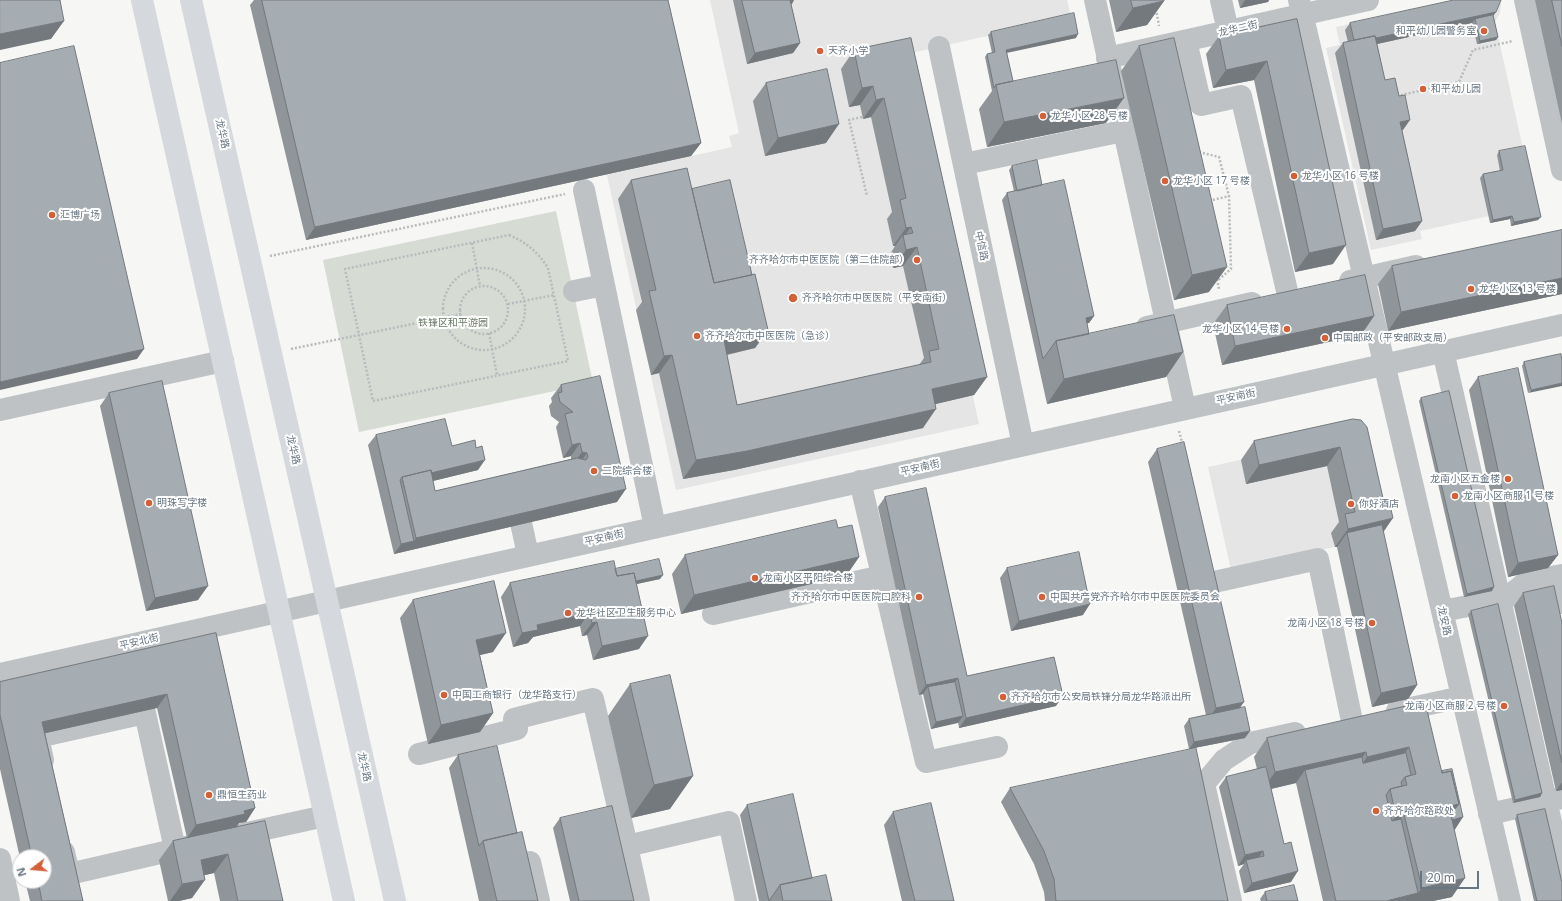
<!DOCTYPE html>
<html>
<head>
<meta charset="utf-8">
<style>
  body { margin:0 }
  #map { position:relative; width:1562px; height:901px; overflow:hidden; background:#f6f6f4; font-family:"Noto Sans",sans-serif }
  canvas { display:block }
  .north { position:absolute; left:12px; top:849px; width:40px; height:40px; box-sizing:border-box; background:#fff; border:1px solid #c3c8cd; border-radius:50%; rotate:254deg; font-size:11px; font-weight:700; line-height:16px; text-align:center; color:#687682 }
  .north::after { content:''; display:block; margin:auto; width:14px; height:18px; background:#d36037; clip-path:polygon(50% 0,100% 100%,50% 72%,0 100%) }
  .scale { position:absolute; left:1420px; top:871px; width:59px; height:18px; box-sizing:border-box; border:2px solid #687682; border-top:0; padding-left:5px; font-size:12px; line-height:14px; white-space:nowrap; color:#687682; -webkit-text-stroke:3px #fff; paint-order:stroke }
</style>
</head>
<body>
<div id="map">
<canvas width="1562" height="901"></canvas>
<div class="north">N</div>
<div class="scale">20 m</div>
</div>
<script>
const g = document.querySelector('canvas').getContext('2d');
g.lineJoin = 'round';
function fillPath(path, color) { g.fillStyle = color; g.fill(path, 'evenodd'); }
function stroke(path, color, width, dash) { g.strokeStyle = color; g.lineWidth = width; g.lineCap = dash ? 'butt' : 'round'; g.setLineDash(dash || []); g.stroke(path); }
function write(font, color, halo, rows, align = 'center') {
  g.font = font + ' "Noto Sans","Noto Sans SC",sans-serif'; g.lineWidth = 4; g.setLineDash([]); g.textBaseline = 'middle'; g.strokeStyle = halo; g.fillStyle = color; for (const [text, x, y, turn = 0] of rows) {
    g.save(); g.translate(x, y); g.rotate((+turn || 0) * Math.PI / 180); g.textAlign = isNaN(turn) ? turn : align; if (halo) g.strokeText(text, 0, 0); g.fillText(text, 0, 0); g.restore();
  }
}
fillPath(new Path2D(`
  M710,0H1067L1071,17L898,56L979,424L676,490L607,175L732,147L729,136L739,133Z
  M1458,0H1498L1501,4L1500,13L1495,22L1523,149L1500,173L1481,178L1489,216L1420,231L1422,239L1371,250L1326,48L1340,45L1336,27Z
  M1340,438L1380,537L1231,570L1208,467Z`), '#e4e5e4');
fillPath(new Path2D(`
  M556,211L593,383L359,432L323,260Z`), '#d6dbd3');
stroke(new Path2D(`
  M1156,9L1159,26
  M1397,96L1459,82L1473,50L1513,41
  M862,117L849,120L867,196
  M1199,152L1219,157L1229,196
  M1209,201L1229,196L1231,269L1217,281
  M509,235C526,242 538,252 548,268L568,361L373,401L345,269Z
  M472,243L480,286
  M270,256L565,194
  M443 309a41 41 0 1 1 82 0a41 41 0 1 1-82 0Z
  M1217,279L1219,289
  M460 310a24 24 0 1 1 48 0a24 24 0 1 1-48 0Z
  M508,304L554,295
  M489,333L497,375
  M291,349L461,314
  M1179,431L1183,446`), '#b8bbbd', 2.5, [2, 2]);
stroke(new Path2D(`
  M1095,0L1185,408
  M1221,0L1228,31
  M1299,0L1510,901
  M1525,0L1562,170
  M1186,41L1201,105L1241,96L1288,295
  M939,47L1023,445
  M1107,58L1368,0
  M964,164L1123,131
  M584,190L655,527
  M1350,281L1416,266
  M574,291L604,285
  M1147,327L1252,303
  M1443,351L1562,870
  M0,410L223,361
  M860,481L926,762L997,747
  M515,495L528,555
  M1556,576L1562,603
  M1214,582L1318,559L1352,721
  M1442,611L1505,599L1526,582L1562,575
  M713,614L882,576
  M0,674L1562,325
  M1397,711L1462,697
  M419,754L517,729L514,719L593,699L627,846L729,822L746,901
  M43,760L38,737L145,713L175,849
  M1489,814L1562,798
  M238,835L325,816
  M627,846L639,901
  M64,852L69,874L195,845
  M0,859L9,901
  M530,862L539,901
  M1231,901L1204,784L1224,760L1250,743L1295,733`), '#bec2c5', 22);
stroke(new Path2D(`
  M142,0L344,901
  M191,0L395,901`), '#d5d8dc', 22);
fillPath(new Path2D(`
  M254,0H668L701,143L691,156L306,240L250,5Z
  M733,0H794L791,4L800,43L793,53L747,64Z
  M1109,0H1164V1L1147,25L1116,32Z
  M1238,0H1269L1268,2L1240,8Z
  M1535,0H1562V124Z
  M1496,12L1493,15L1498,37L1496,40L1477,44L1472,23L1377,44L1385,80L1403,130H1402L1422,221L1415,231L1376,240L1335,53L1343,43L1348,42L1345,30L1350,23Z
  M1297,19L1333,264L1295,272L1254,80L1213,88L1206,54L1219,36Z
  M991,32L1076,38L1007,53L1013,81L1106,123L987,147L979,109L992,91L985,57L987,54L992,53L988,35Z
  M911,38L987,377L974,395L935,404L923,428L734,470L683,479L659,373L651,375L636,310L642,302L618,199L631,180L692,189L752,275L768,330L755,348L727,355L737,405L919,365L924,358L903,266L893,268L890,254L895,246H893L887,219L892,212L871,117L863,119L860,105L849,107L841,69L854,50Z
  M1139,46L1209,292L1174,300L1121,71Z
  M766,83L826,143L765,156L753,101Z
  M1499,151L1538,220L1511,226L1510,219L1490,223L1480,178L1483,174L1500,171L1497,155Z
  M1012,166L1042,185L1094,316L1089,323H1087L1089,334L1183,352L1166,377L1047,404L1002,200L1007,193L1014,191L1009,170Z
  M1562,230V294L1388,331L1378,284L1392,266Z
  M1227,305L1374,316L1361,335L1222,365L1213,324Z
  M1561,354L1528,393L1522,366L1524,362Z
  M1478,377L1558,555L1548,568L1508,577L1469,390Z
  M561,385L617,502L394,554L368,445L376,435L452,446L478,470L433,481L435,491L571,459V456L563,458L556,427L559,422L551,416L549,406L552,402L551,398Z
  M109,393L198,600L146,611L100,406Z
  M1421,398L1492,591L1464,597L1419,401Z
  M1353,419L1383,532L1417,685L1408,699L1372,707L1337,547H1335L1331,533L1339,522L1327,466L1246,484L1241,460L1254,441Z
  M1157,449L1240,708L1245,738L1189,749L1184,726L1189,719L1206,715L1148,462Z
  M885,497L967,676L1056,706L959,728L958,722L931,729L923,694L919,695L878,507Z
  M838,528L859,557L846,576L681,614L672,574L685,555Z
  M1007,568L1083,615L1011,631L1000,578Z
  M615,569L660,579L637,584L639,649L593,660L587,635L582,636L580,626L533,637L528,643L513,647L501,597L510,583Z
  M1523,593L1562,623V790L1556,791L1514,606Z
  M413,600L493,652L480,655L493,713L480,732L428,744L400,618Z
  M1471,611L1542,793L1540,797L1513,803L1468,614Z
  M216,633L255,808L246,822L239,823L236,827L283,901H220L214,873L204,875L192,898L179,901H168L159,860L173,841L187,838L157,708L45,733L83,901H30L25,881H44V857H20V858L0,769V682Z
  M630,684L670,809L631,818L608,716Z
  M1425,702L1454,830L1452,897L1433,901H1323L1296,783L1271,789L1291,882L1244,893L1239,871L1244,864L1238,866L1219,787L1226,777L1257,769L1254,757L1267,738Z
  M458,755L517,833L538,901H479L449,768Z
  M1010,788L1228,901H1045L1044,892L1034,864L1001,802Z
  M747,805L812,878L832,901H759L740,815Z
  M893,812L954,901H902L884,825Z
  M1517,815L1562,901H1534L1515,819Z
  M560,818L634,901H570L553,828Z
  M1265,892L1298,901H1261L1260,899Z`), '#8f9599');
fillPath(new Path2D(`
  M786,0H794L792,4L782,6Z
  M1245,0H1269L1268,2L1240,8Z
  M1164,1L1147,25L1116,32L1133,8Z
  M1496,12L1491,19H1475L1472,23L1350,50L1355,43Z
  M64,21L51,39L0,50V34Z
  M1078,34L1076,38L1004,53L1006,50Z
  M1498,37L1496,40L1477,44L1480,41Z
  M800,43L793,53L747,64L755,53Z
  M1267,61L1254,80L1213,88L1226,70Z
  M873,86L860,105L849,107L862,88Z
  M884,98L871,117L863,119L876,100Z
  M1124,98L1106,123L987,147L1004,122Z
  M1410,120L1403,130L1393,132L1400,122Z
  M839,124L826,143L765,156L778,138Z
  M701,143L691,156L306,240L315,227Z
  M1512,216L1510,219L1490,223L1493,220Z
  M1541,217L1538,220L1511,226L1514,222Z
  M1422,221L1415,231L1376,240L1383,229Z
  M911,227L903,238V235L895,246H893L906,228Z
  M1346,245L1333,264L1295,272L1309,253Z
  M917,247L903,266L893,268L906,250Z
  M1227,267L1209,292L1174,300L1192,275Z
  M1562,278V294L1388,331L1401,312Z
  M1094,316L1089,323L1081,325L1086,318Z
  M1374,316L1361,335L1222,365L1235,346Z
  M768,330L755,348L711,358L724,340Z
  M144,349L137,359L0,390V382Z
  M1183,352L1166,377L1047,404L1064,379Z
  M672,355L659,373L651,375L664,356Z
  M987,377L974,395L919,408L932,389Z
  M1562,383V386L1528,393L1531,390Z
  M936,409L923,428L734,470L683,479L696,460Z
  M580,443L571,456L563,458L572,445Z
  M1340,447L1327,466L1246,484L1259,465Z
  M582,452L587,453L577,467L573,465Z
  M485,460L478,470L404,488L402,480Z
  M626,489L617,502L394,554L401,544L414,541L416,538Z
  M1393,518L1380,537L1347,533L1337,547H1335L1348,529Z
  M1558,555L1548,568L1508,577L1518,563Z
  M859,557L846,576L681,614L694,595Z
  M663,575L660,579L608,590L610,586Z
  M208,586L198,600L146,611L155,598Z
  M1494,587L1492,591L1464,597L1467,594Z
  M1090,604L1083,615L1011,631L1019,621Z
  M589,613L580,626L533,637L528,643L513,647L522,633L537,625Z
  M597,622L587,635L582,636L592,623Z
  M506,633L493,652L463,659L476,640Z
  M648,636L639,649L593,660L602,646Z
  M958,678L950,689L928,687L923,694L919,695L926,685Z
  M1417,685L1408,699L1372,707L1381,693Z
  M167,694L157,708L33,736L42,722Z
  M1063,696L1056,706L959,728L966,718Z
  M1244,702L1235,715L1207,721L1216,708Z
  M493,713L480,732L428,744L441,725Z
  M963,716L958,723L931,729L936,722Z
  M1250,731L1245,738L1189,749L1194,742Z
  M1409,747L1396,766L1354,776L1367,757Z
  M1366,752L1353,770H1305L1296,783L1262,791L1275,772Z
  M693,776L670,809L631,818L654,785Z
  M1562,782V790L1556,791Z
  M1542,793L1540,797L1513,803L1515,800Z
  M1459,804L1463,817L1454,831L1449,806Z
  M255,808L246,822L239,823L236,828L187,838L196,825L244,811Z
  M1404,814L1391,833L1383,834L1396,816Z
  M1263,851L1256,861L1246,860L1244,864L1238,866L1245,855Z
  M228,854L214,873L188,879L201,860Z
  M1298,871L1291,882L1244,893L1252,883Z
  M1465,878L1452,897L1433,901H1386L1418,893L1422,888Z
  M205,880L192,898L179,901H170L182,884Z`), '#74797d');
const building = new Path2D(`
  M0,0H60L64,21L0,34Z
  M262,0H668L701,143L315,227Z
  M742,0H790L800,43L755,53Z
  M1131,0H1164V1L1133,8Z
  M1454,0H1501L1496,12L1376,38L1375,36L1354,40L1350,23Z
  M1552,0H1562V46Z
  M1074,13L1078,34L1006,50L1013,81L996,85L994,88L987,54L995,52L991,32Z
  M1493,15L1498,37L1480,41L1475,19Z
  M1297,19L1346,245L1309,253L1267,61L1226,70L1219,36Z
  M1375,36L1385,80L1395,78L1399,96L1405,95L1410,120L1400,122L1422,221L1383,229L1343,43Z
  M911,38L987,377L932,389L936,409L747,451L696,460L672,355L664,356L649,291L656,290L631,180L687,168L714,283L755,274L768,330L724,340L737,405L931,362L929,351L939,349L917,247L906,250L903,235L913,233L911,227L906,228L900,200L906,198L884,98L876,100L873,86L862,88L854,50Z
  M1174,38L1227,267L1192,275L1139,46Z
  M74,46L144,349L0,382V63Z
  M1116,60L1124,98L1004,122L996,85Z
  M827,69L839,124L778,138L766,83Z
  M1525,146L1541,217L1514,222L1512,216L1493,220L1483,174L1503,170L1499,151Z
  M1037,160L1042,185L1017,191L1012,166Z
  M730,180L752,275L714,283L692,189Z
  M1064,180L1094,316L1086,318L1089,334L1056,341L1043,359L1007,193Z
  M1562,230V278L1401,312L1392,266Z
  M1365,275L1374,316L1235,346L1227,305Z
  M1174,315L1183,352L1064,379L1056,341Z
  M1561,354L1562,361V383L1531,390L1524,362Z
  M1518,368L1558,555L1518,563L1478,377Z
  M600,376L626,489L416,538L402,477L431,470L435,491L577,458L586,460L588,457L587,453L582,452L580,443L572,445L565,414L573,412L560,402L558,393L562,392L561,385Z
  M162,381L208,586L155,598L109,393Z
  M1449,391L1494,587L1467,594L1421,398Z
  M445,419L452,446L475,440L476,448L482,446L485,460L431,473V470L402,477L400,480L414,541L401,544L376,435Z
  M1353,419L1361,420L1367,427L1385,507L1390,505L1393,518L1348,529L1345,514L1355,512L1340,447L1259,465L1254,441Z
  M1184,442L1244,702L1216,708L1157,449Z
  M926,488L967,676L1054,657L1063,696L966,718L958,678L926,685L885,497Z
  M836,520L838,528L852,525L859,557L694,595L685,555Z
  M1382,525L1417,685L1381,693L1347,533Z
  M1079,552L1090,604L1019,621L1007,568Z
  M659,559L663,575L636,581L634,573L617,576L615,569Z
  M614,561L617,576L634,573L648,636L602,646L597,622L592,623L589,613L537,625L538,630L522,633L510,583Z
  M494,581L506,633L476,640L493,713L441,725L413,600Z
  M1554,586L1562,623V763L1523,593Z
  M1498,604L1542,793L1515,800L1471,611Z
  M216,633L255,808L244,811L245,814L196,825L167,694L42,722L83,901H42L38,881H44V857H32L0,715V682Z
  M670,675L693,776L654,785L630,684Z
  M955,682L963,716L936,722L928,687Z
  M1425,702L1442,773L1451,771L1459,804L1449,806L1465,878L1422,888L1404,814L1396,816L1390,789L1407,785L1405,777L1416,774L1409,747L1367,757L1366,752L1275,772L1267,738Z
  M1245,707L1250,731L1194,742L1189,719Z
  M497,746L517,833L483,841L479,846L458,755Z
  M1196,748L1228,901H1056L1054,879L1044,851L1010,788Z
  M1406,753L1411,775L1405,777L1401,782L1402,786L1390,789L1386,795L1392,821L1401,819L1418,893L1386,901H1336L1305,770L1362,757L1363,763Z
  M1266,767L1284,844L1291,842L1298,871L1252,883L1246,860L1264,856L1263,851L1245,855L1226,777Z
  M1452,769L1463,817L1452,820L1450,811L1455,809L1459,804L1451,771L1442,773V771Z
  M793,794L812,878L780,885L769,901L747,805Z
  M931,803L954,901H915L893,812Z
  M612,806L634,901H579L560,818Z
  M1545,809L1562,883V901H1537L1517,815Z
  M265,821L283,901H238L228,854L201,860L205,880L182,884L173,841Z
  M522,832L538,901H497L483,841Z
  M826,875L832,901H783L780,885Z
  M1294,885L1298,901H1267L1265,892Z`);
fillPath(building, '#a6adb2');
stroke(building, '#74797d', 1);
for (const [x, y, r, color] of [
  [1484,31,4,"#d36037"],
  [820,51,4,"#d36037"],
  [1423,89,4,"#d36037"],
  [1043,116,4,"#d36037"],
  [1294,176,4,"#d36037"],
  [1165,181,4,"#d36037"],
  [52,215,4,"#d36037"],
  [917,260,4,"#d36037"],
  [1471,289,4,"#d36037"],
  [793,298,5,"#d36037"],
  [1287,329,4,"#d36037"],
  [697,336,4,"#d36037"],
  [1325,338,4,"#d36037"],
  [594,471,4,"#d36037"],
  [1508,479,4,"#d36037"],
  [1455,496,4,"#d36037"],
  [149,503,4,"#d36037"],
  [1351,504,4,"#d36037"],
  [755,578,4,"#d36037"],
  [919,597,4,"#d36037"],
  [1042,597,4,"#d36037"],
  [568,613,4,"#d36037"],
  [1372,623,4,"#d36037"],
  [444,695,4,"#d36037"],
  [1003,697,4,"#d36037"],
  [1504,706,4,"#d36037"],
  [209,795,4,"#d36037"],
  [1376,811,4,"#d36037"]
]) { const dot = new Path2D(); dot.arc(x, y, r, 0, 2 * Math.PI); g.fillStyle = color; g.fill(dot); stroke(dot, '#fff', 1.5); }
write('10px', '#687682', '#fff', [
  ["龙华二街",1238,29,-13],
  ["龙华路",222,134,77],
  ["中信路",981,246,78],
  ["平安南街",1236,397,-12],
  ["龙华路",293,450,77],
  ["平安南街",920,468,-13],
  ["平安南街",604,538,-13],
  ["龙安路",1444,621,77],
  ["平安北街",139,642,-13],
  ["龙华路",364,767,77]
]);
write('10px', '#687682', '#fff', [
  ["和平幼儿园警务室",1476,31,"right"],
  ["天齐小学",828,51],
  ["和平幼儿园",1431,89],
  ["龙华小区 28 号楼",1051,116],
  ["龙华小区 16 号楼",1302,176],
  ["龙华小区 17 号楼",1173,181],
  ["汇博广场",60,215],
  ["齐齐哈尔市中医医院（第二住院部）",909,260,"right"],
  ["龙华小区 13 号楼",1479,289],
  ["齐齐哈尔市中医医院（平安南街）",802,298],
  ["龙华小区 14 号楼",1279,329,"right"],
  ["齐齐哈尔市中医医院（急诊）",705,336],
  ["中国邮政（平安邮政支局）",1333,338],
  ["二院综合楼",602,471],
  ["龙南小区五金楼",1500,479,"right"],
  ["龙南小区商服 1 号楼",1463,496],
  ["明珠写字楼",157,503],
  ["你好酒店",1359,504],
  ["龙南小区平阳综合楼",763,578],
  ["齐齐哈尔市中医医院口腔科",911,597,"right"],
  ["中国共产党齐齐哈尔市中医医院委员会",1050,597],
  ["龙华社区卫生服务中心",576,613],
  ["龙南小区 18 号楼",1364,623,"right"],
  ["中国工商银行（龙华路支行）",452,695],
  ["齐齐哈尔市公安局铁锋分局龙华路派出所",1011,697],
  ["龙南小区商服 2 号楼",1496,706,"right"],
  ["鼎恒生药业",217,795],
  ["齐齐哈尔路政处",1384,811]
], 'left');
write('10px', '#6a7a66', '#fff', [
  ["铁锋区和平游园",453,323]
]);
</script>
</body>
</html>
